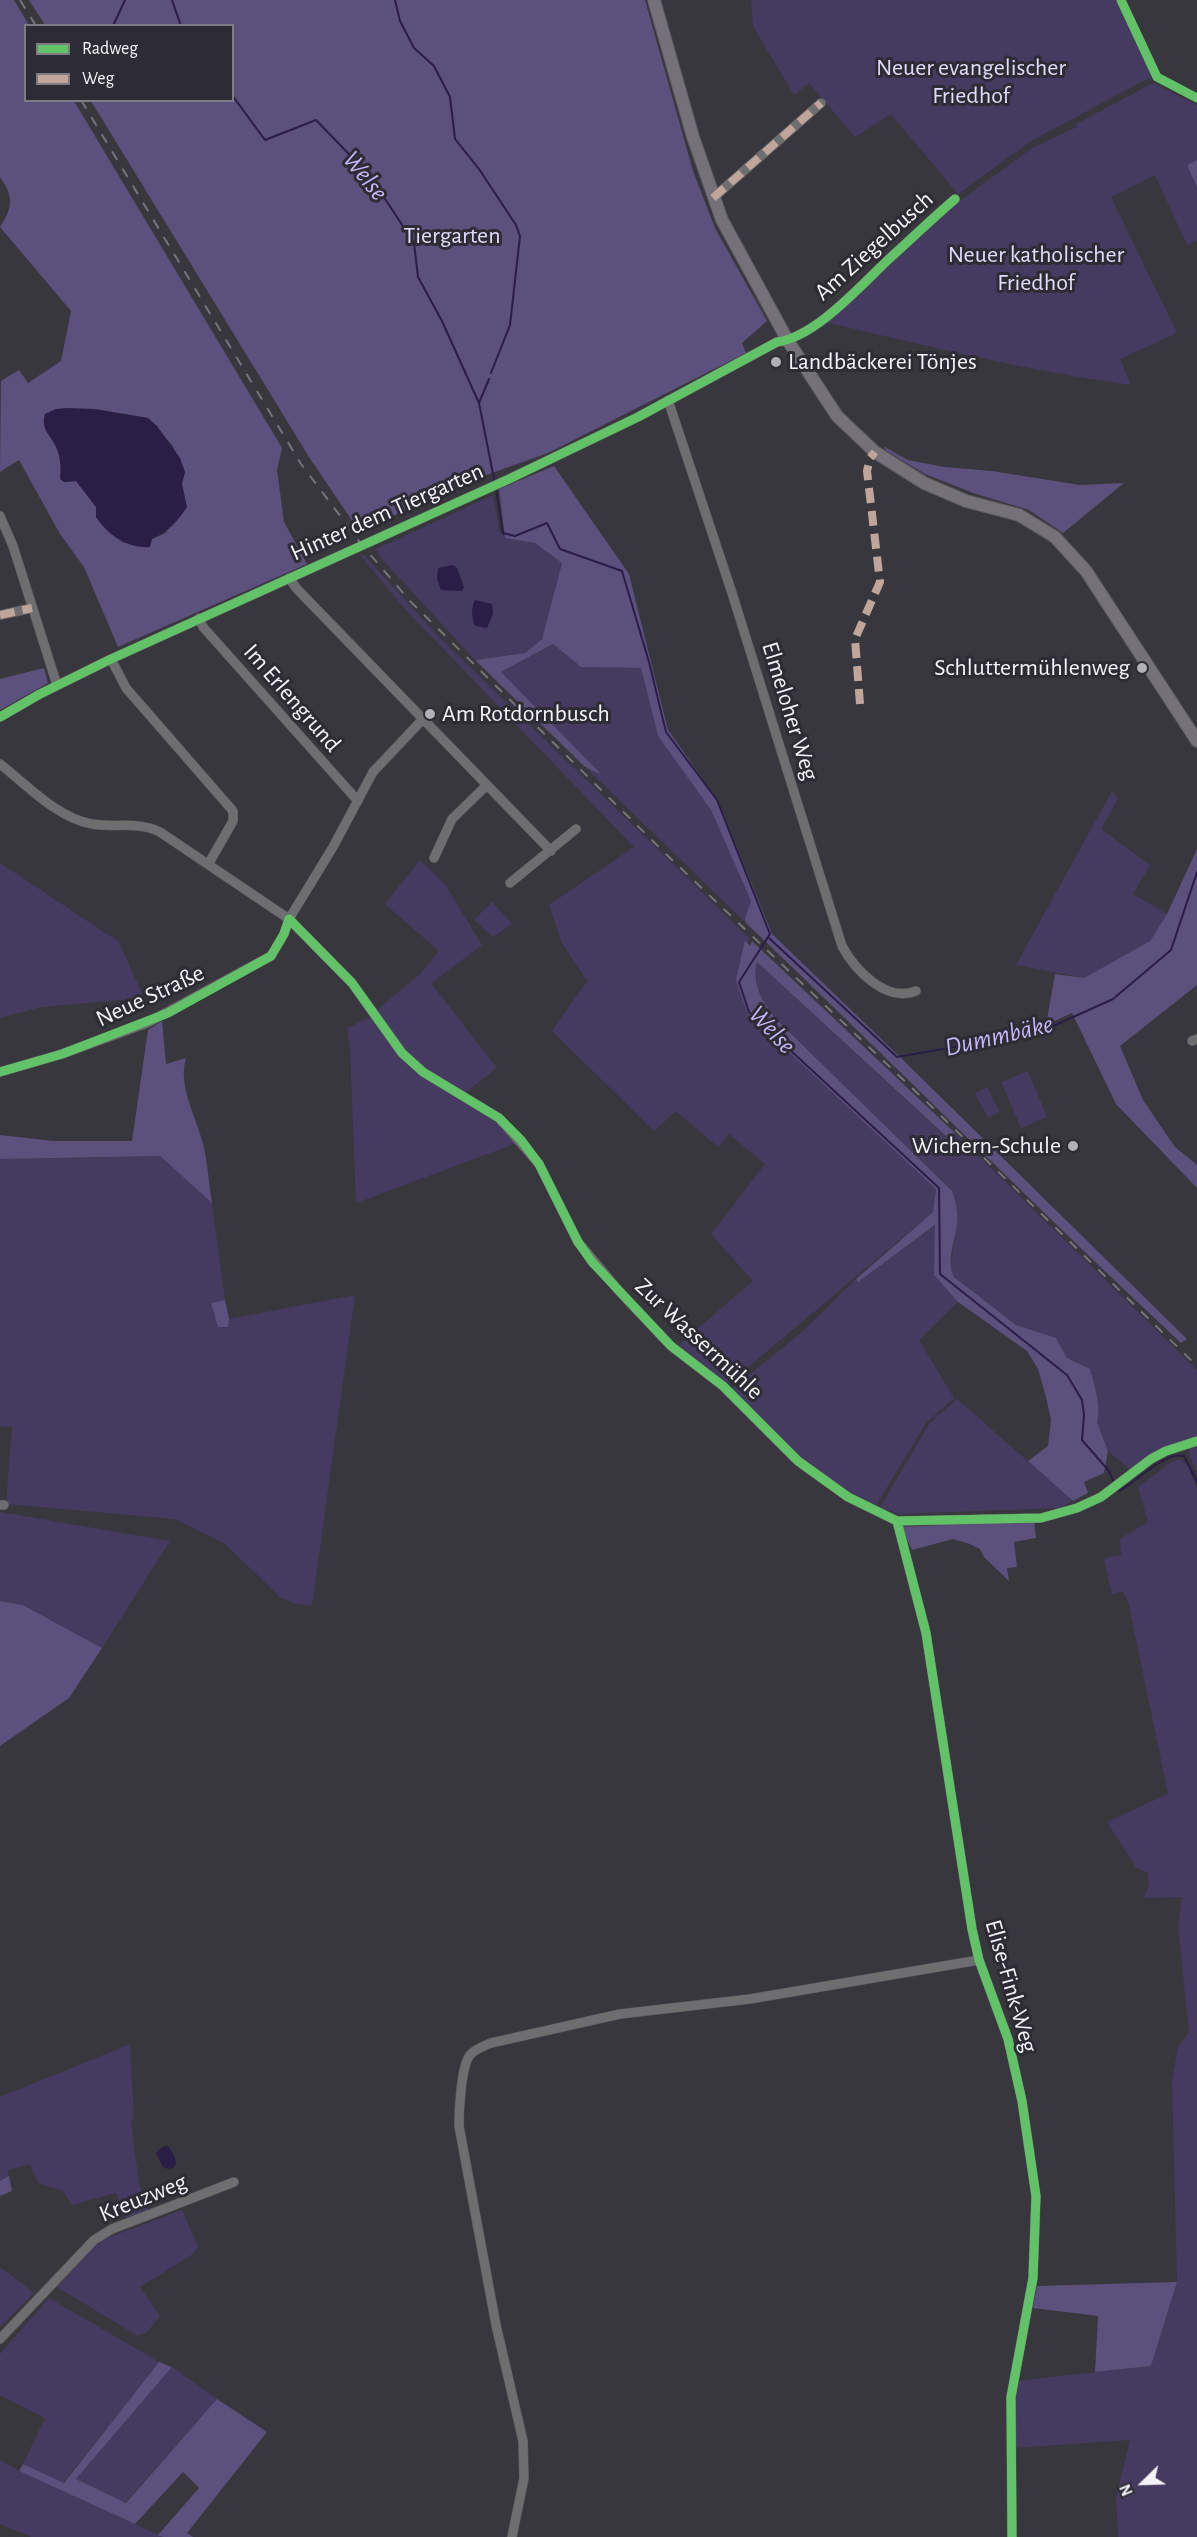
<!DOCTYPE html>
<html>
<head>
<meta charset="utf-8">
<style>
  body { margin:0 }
  #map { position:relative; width:1197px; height:2537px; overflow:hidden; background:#38373d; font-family:"Alegreya Sans",sans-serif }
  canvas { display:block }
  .legend { position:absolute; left:24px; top:24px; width:210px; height:78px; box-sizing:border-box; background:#2d2b34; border:2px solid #7d7b83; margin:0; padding:8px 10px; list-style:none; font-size:18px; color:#f4f3f9 }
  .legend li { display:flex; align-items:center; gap:12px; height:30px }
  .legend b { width:30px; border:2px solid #7d7b83 }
  .north { position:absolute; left:1113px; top:2453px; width:60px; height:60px; -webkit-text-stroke:4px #2d2b34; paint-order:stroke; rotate:247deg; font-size:16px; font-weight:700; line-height:24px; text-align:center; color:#f4f3f9 }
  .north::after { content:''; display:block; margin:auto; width:21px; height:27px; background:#f4f3f9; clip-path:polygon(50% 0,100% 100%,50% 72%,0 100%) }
</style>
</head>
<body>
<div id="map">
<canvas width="1197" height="2537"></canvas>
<ul class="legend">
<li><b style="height:8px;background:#61c268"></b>Radweg</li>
<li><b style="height:8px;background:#c0a59a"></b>Weg</li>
</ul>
<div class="north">N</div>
</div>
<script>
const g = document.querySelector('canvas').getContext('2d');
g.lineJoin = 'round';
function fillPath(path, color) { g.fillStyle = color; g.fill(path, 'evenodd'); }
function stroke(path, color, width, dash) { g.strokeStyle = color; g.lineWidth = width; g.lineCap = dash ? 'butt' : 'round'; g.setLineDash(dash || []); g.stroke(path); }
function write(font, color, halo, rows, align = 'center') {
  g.font = font + ' "Alegreya Sans",sans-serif'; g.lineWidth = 6; g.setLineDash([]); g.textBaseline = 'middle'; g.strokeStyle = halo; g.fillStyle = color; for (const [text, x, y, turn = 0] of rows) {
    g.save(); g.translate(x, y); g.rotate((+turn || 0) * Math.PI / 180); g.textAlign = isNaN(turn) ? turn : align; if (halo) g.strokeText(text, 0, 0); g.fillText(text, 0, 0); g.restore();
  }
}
fillPath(new Path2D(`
  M751,0H1118L1153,76L1031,141L958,194L891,114L855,137L809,83L794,95L753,26Z
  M1153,83L1197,105V160L1187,165L1197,188V240L1187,245L1155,175L1111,197L1177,333L1120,359L1131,385C1028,371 927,346 825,322L923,228L1032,148L1077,127L1076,124Z
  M493,495L499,530L505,537L535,543L562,563L542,639L525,653L475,660L380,557L376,549ZM457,568L463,584L461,591L441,590L438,576Z
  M360,555H364L438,636L749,938L748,943L745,940L748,1014L936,1189L933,1212L728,1384L679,1345L753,1281L711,1234L765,1164L729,1134L718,1147L676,1111L654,1131L552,1031L587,981L562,943L549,905L634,847L403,607Z
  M553,644L581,667L641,668L658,736L711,810L751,901L745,918L746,923L584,766L600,773L501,672Z
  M1112,791L1118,799L1101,829L1150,865L1133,894L1167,914L1150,941L1084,978L1016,965Z
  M420,860L446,886L482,945L431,983L497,1068L465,1093L427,1070L405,1052L376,1011L421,973L439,951L385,904Z
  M0,863L119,942L144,998L41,1007L0,1018Z
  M492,902L512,924L493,937L474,920Z
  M757,962L947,1138L955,1133L1197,1370V1437C1171,1445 1151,1453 1130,1470L1108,1451L1097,1422C1102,1410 1094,1382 1090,1369L1067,1358L1056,1338L1016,1325L954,1277L950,1269L957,1222L952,1191L778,1021C764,1005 752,984 757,962Z
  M371,1017L397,1055L413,1070L496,1121L517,1143L356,1203L350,1048L347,1028Z
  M1028,1071L1047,1117L1021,1128L1001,1082Z
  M987,1087L1000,1112L988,1118L975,1094Z
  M160,1156L212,1203L225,1300L211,1303L227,1327L229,1319L355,1295L312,1606L294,1603L281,1598L224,1543L175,1519L6,1504L12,1427L0,1426V1159Z
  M936,1225L934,1275L958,1302L919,1340L954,1398L926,1423L875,1507L850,1495L796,1456L732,1389L802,1332L856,1279L858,1281Z
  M957,1399L1073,1501L1060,1508L900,1514L880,1507L930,1423Z
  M1197,1445V1473L1190,1457L1189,1449Z
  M1181,1459L1188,1467L1197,1489V2537H1118L1116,2498L1130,2440L1014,2448L1015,2389L1017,2381L1151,2366L1177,2282L1172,2081L1178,2047L1189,2032L1178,1927L1182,1897L1143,1898L1149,1886L1148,1873L1136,1867L1107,1822L1168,1794L1128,1601L1122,1591L1112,1595L1104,1558L1121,1555L1120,1539L1148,1522L1138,1487L1171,1462Z
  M0,1512L170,1541L102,1648L24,1605L0,1601Z
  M130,2044L134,2119L131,2121L139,2184L149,2211L126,2218L116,2193L72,2205L63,2191L38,2183L30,2164L7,2170L9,2176L0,2181V2097Z
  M182,2210L198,2246L193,2254L140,2287L160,2316L147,2332L138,2336L57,2287L91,2250L105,2239Z
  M0,2267L34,2293L0,2327Z
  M49,2298L159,2362L63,2483L23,2464L45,2418L0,2395V2354Z
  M172,2367L217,2399L125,2503L76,2479Z
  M0,2460L19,2471L163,2537H31L0,2524Z`), '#453b60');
fillPath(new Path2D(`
  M0,0H14L29,25L26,26V100L74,101L282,448L277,470L284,522L307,564L118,647L84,567L60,534L19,460L0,472L1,381L19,370L28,383L61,361L71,311L0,227C13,207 14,197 0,177ZM94,409L148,418L172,445L185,472L181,484L184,497L166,533L152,539L124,543L110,533L96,517V507L76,481L64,482L58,451L54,442Z
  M29,0H645L693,171L715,228L767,321L742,343L746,353L548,453L478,478L359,531L309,457L91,101L232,100V26L45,25Z
  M1197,160V188L1187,165Z
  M883,446L908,460L944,467L992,471L1080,485L1124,483L1063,533L1029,510L973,493L925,474L887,451Z
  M554,466L629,574L668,730L718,801L772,934L898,1055L1187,1339L1181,1343C1034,1206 892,1062 746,923L745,918L751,901L711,810L658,736L641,668L581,667L553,644L501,672L602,775L584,766L475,660L525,653L542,639L562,563L535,543L505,538L499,489Z
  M44,668L48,683L0,710V679Z
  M1197,849V985L1120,1046L1143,1100L1175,1147L1197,1165V1188L1116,1104L1072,1013L1046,1025L1055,974L1084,978L1150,941L1167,914Z
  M745,940L750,946L752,941L955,1133L948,1138L757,962C751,984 764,1005 778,1021L952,1191C956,1202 958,1212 957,1224C955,1241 946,1262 954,1277L1016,1325L1056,1338L1067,1358L1090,1369C1094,1382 1102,1410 1097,1422L1108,1451L1104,1473L1084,1482L1088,1493L1073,1501L1028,1461L1048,1446L1051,1420L1046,1397L1038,1369L1027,1351L958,1302L934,1275L935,1225L858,1282L856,1279L933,1212L936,1189L748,1014L736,980Z
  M162,1021L166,1064L186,1058C177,1087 198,1119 204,1148C208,1166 209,1185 212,1203L160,1156L0,1159V1135L54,1141H132L148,1030Z
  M225,1300L229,1319L228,1327H218L211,1303Z
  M1034,1521L1036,1538L1014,1542L1017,1567L1007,1568L1009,1581L984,1557L980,1549L970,1544L953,1539L912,1550L901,1527Z
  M0,1601L23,1605L102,1648L69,1698L0,1746Z
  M9,2176L12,2191L0,2196V2181Z
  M1177,2282L1151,2366L1095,2372L1098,2316L1033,2308L1037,2286Z
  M159,2362L172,2367L76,2479L126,2503L217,2399L267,2432L187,2533L193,2537H163L158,2535L199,2488L183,2472L135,2524L19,2471L23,2464L64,2483Z`), '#5c507d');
fillPath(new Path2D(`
  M67,408L94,409L148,418L157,426L180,458L185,472L182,484L187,507C177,522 169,531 152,539L150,547C128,549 108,535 96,517V507L76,481L64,482L60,479C61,470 61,458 57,449C52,436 40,430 45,414L56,409Z
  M453,565L457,568L464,588L462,591L441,590L437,579L438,568Z
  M475,600L492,604L493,614L487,628L475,626C471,617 471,608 475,600Z
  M168,2146L175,2157L176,2164L173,2168L168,2169L163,2167L156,2153L162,2147Z`), '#2a1e47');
stroke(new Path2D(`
  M172,0L181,26
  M395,0L400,21L414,48L434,66L450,97L455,139L479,169L516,225L520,236L510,325L491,373
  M113,26L125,0
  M232,95L265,140L316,120L370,176L414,243L418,277L442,321L479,403L495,484
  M479,403L489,379
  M496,489L503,533L515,536L547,523L560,549L622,571L649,662L666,732L717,800L770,934L739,982L749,1012L939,1188L940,1274L1067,1375L1082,1400L1084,1415L1082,1440L1109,1471L1114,1483
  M769,938L897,1057L1040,1032L1113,999L1171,950L1197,872
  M1117,1488L1119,1491C1137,1482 1164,1451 1184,1456L1197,1482`), '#2a1e47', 2);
const minor = new Path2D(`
  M713,198L821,103
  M668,400L732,593L842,946C855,970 886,1003 916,991
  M0,516L13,546L57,685
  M289,578L297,589L551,851
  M0,615L32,608
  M199,618L203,627L358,801
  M111,659L126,688L233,811V821L209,863
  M0,717L40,694L111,659L509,479L638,417L777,342C816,337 862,284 890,258C912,238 933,218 955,199
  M0,764C27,785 57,818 92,824C116,828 137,821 160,832L289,919L352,983L402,1053L423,1072L499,1118L539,1164L578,1242L619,1291L671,1346L723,1386L798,1461L848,1497L897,1521L1041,1518L1077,1508L1101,1497L1151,1459L1166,1451L1197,1441
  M434,858L452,819L487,785
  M510,883L576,829
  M1192,1041L1197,1039
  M0,1072L62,1054L147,1023L271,956L284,934L289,919L333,847L373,772L423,719
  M0,1505H4
  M897,1521L926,1633L972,1929L979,1960L1008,2039L1022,2101L1036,2196L1033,2278L1011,2397L1012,2537
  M0,2339L94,2240L112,2229L234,2182
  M512,2537L524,2478L523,2441L496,2325L459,2126C459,2111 461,2066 470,2055C475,2049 484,2046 491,2043L620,2014L750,1999L979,1960`);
const secondary = new Path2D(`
  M654,0L693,137L722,220L788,341L837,416L875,452L924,483L966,501L1019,515L1055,537L1086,571L1197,741`);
stroke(minor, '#57565b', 10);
stroke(secondary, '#57565b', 14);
stroke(minor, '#6e6d70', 9);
stroke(secondary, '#747278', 12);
stroke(new Path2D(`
  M20,0L36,26
  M81,100L301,464L362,545L410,601L668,856L932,1107L1197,1366`), '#757478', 2, [10, 10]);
stroke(new Path2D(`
  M713,198L821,103
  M0,615L32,608
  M860,704L855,639L880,582L867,471L870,458L875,452`), '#c0a59a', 8, [15, 8]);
stroke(new Path2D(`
  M1121,0L1157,77L1197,98
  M0,717L40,694L111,659L509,479L638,417L777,342C816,337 862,284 890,258C912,238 933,218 955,199
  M0,1072L62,1054L168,1013L271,956L284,934L289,919L352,983L402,1053L423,1072L499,1118L521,1140L539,1164L578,1242L592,1262L671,1346L723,1386L798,1461L848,1497L897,1521L1041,1518L1077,1508L1101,1497L1151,1459L1166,1451L1197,1441
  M897,1521L926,1633L972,1929L979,1960L1008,2039L1022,2101L1036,2196L1033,2278L1011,2397L1012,2537`), '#61c268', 9);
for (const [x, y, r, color] of [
  [776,362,6,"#b2b1b7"],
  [1142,668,6,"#b2b1b7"],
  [430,714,6,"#b2b1b7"],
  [1073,1146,6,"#b2b1b7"]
]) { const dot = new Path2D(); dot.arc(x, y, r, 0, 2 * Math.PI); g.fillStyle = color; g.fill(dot); stroke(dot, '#2d2b34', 2); }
write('24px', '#e2dafb', '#2d2b34', [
  ["Neuer evangelischer",971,68],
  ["Friedhof",971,96],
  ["Tiergarten",452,236],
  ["Neuer katholischer",1036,255],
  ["Friedhof",1036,283]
]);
write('24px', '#f4f3f9', '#2d2b34', [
  ["Am Ziegelbusch",874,246,-42],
  ["Hinter dem Tiergarten",387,512,-24],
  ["Im Erlengrund",292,698,49],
  ["Elmeloher Weg",790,711,73],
  ["Neue Straße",150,996,-25],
  ["Zur Wassermühle",699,1339,43],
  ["Elise-Fink-Weg",1011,1986,74],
  ["Kreuzweg",143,2198,-22]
]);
write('24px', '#f4f3f9', '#2d2b34', [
  ["Landbäckerei Tönjes",788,362],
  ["Schluttermühlenweg",1130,668,"right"],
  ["Am Rotdornbusch",442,714],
  ["Wichern-Schule",1061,1146,"right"]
], 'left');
write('italic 26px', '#c5b6f5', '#2d2b34', [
  ["Welse",365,176,51],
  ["Welse",772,1030,47],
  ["Dummbäke",999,1036,-13]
]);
</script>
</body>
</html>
